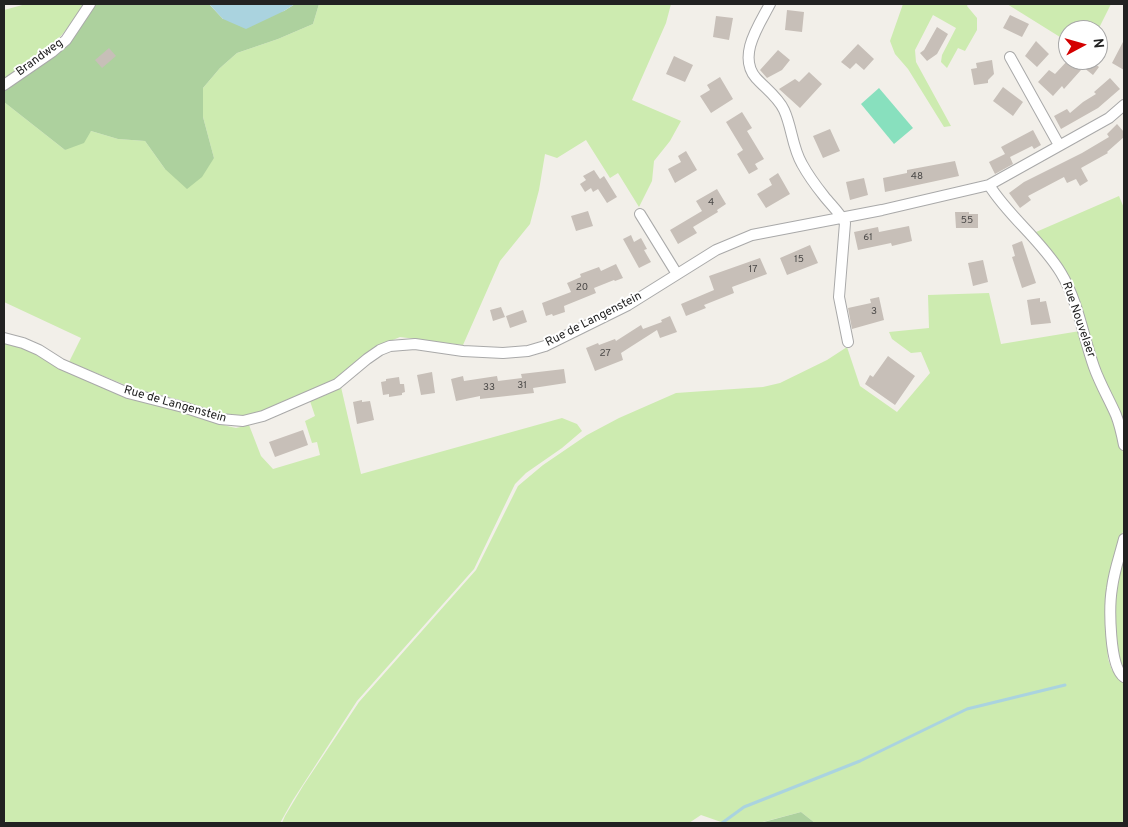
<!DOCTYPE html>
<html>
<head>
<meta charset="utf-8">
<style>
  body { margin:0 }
  #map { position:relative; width:1128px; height:827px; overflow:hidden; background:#f2efe9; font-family:Overpass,sans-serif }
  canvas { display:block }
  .frame { position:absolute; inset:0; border:5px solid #222; pointer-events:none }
  .north { position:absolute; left:1058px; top:20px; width:50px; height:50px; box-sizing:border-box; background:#fff; border:1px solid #a7a7a7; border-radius:50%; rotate:84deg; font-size:14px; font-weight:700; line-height:20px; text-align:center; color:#222 }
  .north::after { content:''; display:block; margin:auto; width:18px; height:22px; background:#d40000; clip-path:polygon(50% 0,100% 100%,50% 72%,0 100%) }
</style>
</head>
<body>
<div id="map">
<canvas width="1128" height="827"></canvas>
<div class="frame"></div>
<div class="north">N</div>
</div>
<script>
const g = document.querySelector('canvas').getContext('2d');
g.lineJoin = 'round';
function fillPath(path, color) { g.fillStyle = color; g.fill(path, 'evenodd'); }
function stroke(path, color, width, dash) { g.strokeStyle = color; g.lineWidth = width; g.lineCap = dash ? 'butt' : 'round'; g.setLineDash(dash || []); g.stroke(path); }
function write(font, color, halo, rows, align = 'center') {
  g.font = font + ' Overpass,sans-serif'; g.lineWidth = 4; g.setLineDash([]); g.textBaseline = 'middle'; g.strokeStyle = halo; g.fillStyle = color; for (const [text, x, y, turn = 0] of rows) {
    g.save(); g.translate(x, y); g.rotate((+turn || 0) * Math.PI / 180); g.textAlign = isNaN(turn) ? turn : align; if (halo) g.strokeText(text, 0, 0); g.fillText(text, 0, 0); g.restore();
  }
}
fillPath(new Path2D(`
  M26,4H83C65,39 37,60 4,80V10Z
  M319,4H671L666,23L632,100L681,121L670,141L654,161L652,181L639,207L618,173L610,178L586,140L557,158L545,154L539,190L530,224L500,261L463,345L400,337L381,345L330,384L247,418L217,415L180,400L135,389L69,362L81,338L4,302V102L65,150L91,131L118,139L145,141L165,169L214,158L203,117V88L220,68L237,53L278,39L313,24Z
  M903,4H968L967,6L977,18V30L965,51L958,48L947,68L941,62L942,55L956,28L933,15L915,50L916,62L951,126L944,127L908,69L895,54L890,41Z
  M1007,4H1111L1098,30H1068V42Z
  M1119,196L1124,208V432L1044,243L1036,232Z
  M989,293L1001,344L1080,331L1118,427L1124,457V529L1111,566L1108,586L1107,641L1108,659L1112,670L1120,680L1124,682V823H815L801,812L759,823H724L701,815L689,823H282L285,816L303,786L359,702L476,570L518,486L543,465L587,435L619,418L676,393L763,387L780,383L827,360L847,347L860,386L897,412L930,373L921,352L911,353L892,339L889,332L929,328L928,295Z
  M4,343L17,345L182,411L227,426L236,428L249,425L261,456L273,469L320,455L317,442L312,443L305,421L315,416L310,401L341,387L361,474L562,418L577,424L582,431L562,448L526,473L515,484L474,569L357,701L293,800L280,823H7L4,820Z
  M1124,551V673L1116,658L1114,588Z`), '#cdebb0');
fillPath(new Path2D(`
  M94,4H209L223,19L284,11L295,4H319L313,24L278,39L237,53L220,68L203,88V117L214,158L202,177L187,189L165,169L145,141L118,139L91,131L84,143L65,150L4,102V85L52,52Z
  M801,812L815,823H760Z`), '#add19e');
fillPath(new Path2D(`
  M879,88L913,128L894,144L861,104Z`), '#88e0be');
fillPath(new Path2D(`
  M209,4H295L284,11L246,29L223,19Z`), '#aad3df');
stroke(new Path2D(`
  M722,823L744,807L860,761L967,709L1065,685`), '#aad3df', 3);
fillPath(new Path2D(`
  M787,10L804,12L802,32L785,30Z
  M1010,15L1029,24L1022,37L1003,28Z
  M716,16L733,18L729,40L713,37Z
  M937,27L948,34L937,54L927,61L920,53L924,50Z
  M1124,40V70L1112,63Z
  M1036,41L1049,54L1037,67L1025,56Z
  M858,44L874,59L864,70L856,63L850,69L841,62Z
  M109,48L116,56L102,68L95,60Z
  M778,50L790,60L782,70L767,78L760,70Z
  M674,56L693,65L685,82L666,74Z
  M992,60L994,74L988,80V83L974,85L971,69L977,68L976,63Z
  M1068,60H1070L1081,70L1064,89L1062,86L1053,96L1038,82L1049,70L1055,74Z
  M1074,60H1090L1099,67L1093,75Z
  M809,72L822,84L800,108L779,89L795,79L799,82Z
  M720,77L733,99L711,113L700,96L710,90L707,85Z
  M1110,78L1120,89L1098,108L1061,129L1054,116L1067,109L1070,113L1083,102L1096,94L1094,92Z
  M1003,87L1023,102L1013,116L993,101Z
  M742,112L752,128L747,131L764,159L755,164L758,169L749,174L737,154L743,150L726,122Z
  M1117,124L1124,132V137L1107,152L1108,153L1081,168L1088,181L1080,186L1076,179L1067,183L1064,177L1028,196L1031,200L1020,208L1009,193L1024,182L1082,153L1109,137L1107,134Z
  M830,129L840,151L823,158L813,136Z
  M1033,130L1041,145L1034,149L1032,146L1010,157L1013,164L995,174L989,162L1005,154L1001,147Z
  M686,151L697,170L675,183L668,169L681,162L678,156Z
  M955,161L959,176L885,192L883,178L907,173V170Z
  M594,170L600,179L604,176L617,197L607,203L598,189L593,192L591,188L585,192L580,184L586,180L583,176Z
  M778,173L790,194L766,208L757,194L772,185L769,179Z
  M864,178L868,195L850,200L846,182Z
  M717,189L726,204L717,210L718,212L693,227L697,233L678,244L670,230L702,211L696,201Z
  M588,211L593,226L576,231L571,216Z
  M955,212H969V214H978V228H956Z
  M909,226L912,241L892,246L891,243L858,250L854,232L878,227L879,232Z
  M631,235L634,242L641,238L647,249L644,250L651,262L639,268L623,239Z
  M1022,241L1036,283L1022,288L1012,257L1015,256L1012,245Z
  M810,245L818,263L787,275L780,258Z
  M760,258L767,274L732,287L734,293L704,305L706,308L686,316L681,304L714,290L709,276Z
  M983,260L988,282L973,286L968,263Z
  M616,264L623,278L615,281L614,280L594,288L596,293L564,306L565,312L553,316L552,314L546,316L542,303L571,292L567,283L581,277L580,274L599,267L601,271Z
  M879,297L884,320L852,329L848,308L871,303L870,299Z
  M1040,298V302L1046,301L1051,323L1031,325L1027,300Z
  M501,307L505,317L493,321L490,310Z
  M523,310L527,322L510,328L506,316Z
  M670,316L677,332L660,338L657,330L621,353L623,360L595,371L586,348L598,343L599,345L615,339L616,341L641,325L643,329L662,322L661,320Z
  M888,356L915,376L895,405L865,384L870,375L873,377Z
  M564,369L566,383L533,388L534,393L480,399V396L456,401L451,379L463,376L464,381L497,376L498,381L522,378L521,374Z
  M432,372L435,393L421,395L417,375Z
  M399,377L400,384H404L405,392L402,393V395L389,397V394L383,395L381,382L386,381V379Z
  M362,400V402L370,401L374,420L357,424L353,402Z
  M303,430L308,445L275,457L269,442Z`), '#c7bfb8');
const street = new Path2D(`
  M770,4C759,25 737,56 756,78C765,88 778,97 784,110C792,127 792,147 802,164C808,175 816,186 824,196C831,205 840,213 845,223L839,297L848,342
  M1010,57L1059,145
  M4,85L52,52L66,40L90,4
  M989,185C1009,217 1041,240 1061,273C1078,301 1083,336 1094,367C1100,384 1109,399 1116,415C1120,425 1122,435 1124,445
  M640,214L677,274
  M4,338L23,343L39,350L61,364L128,393L183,407L220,419L243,421L263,416L337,384L367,359L380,350L390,346L415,344L463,351L503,353L528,351L545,346L628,305L716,250L752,235L882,210L989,185L1109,118L1124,105
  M1124,539C1120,555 1114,571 1112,588C1109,606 1109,667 1124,677`);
stroke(street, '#a9a9a9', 12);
stroke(street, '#fff', 10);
write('10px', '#4b4948', null, [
  ["48",917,177],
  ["4",711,203],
  ["55",967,221],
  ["61",868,238],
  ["15",799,260],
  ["17",753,270],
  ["20",582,288],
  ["3",874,312],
  ["27",605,354],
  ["31",522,386],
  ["33",489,388]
]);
write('12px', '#222', '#fff', [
  ["Brandweg",40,58,-36],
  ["Rue de Langenstein",594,320,-27],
  ["Rue Nouvelaer",1078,320,71],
  ["Rue de Langenstein",175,405,16]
]);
</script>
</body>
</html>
